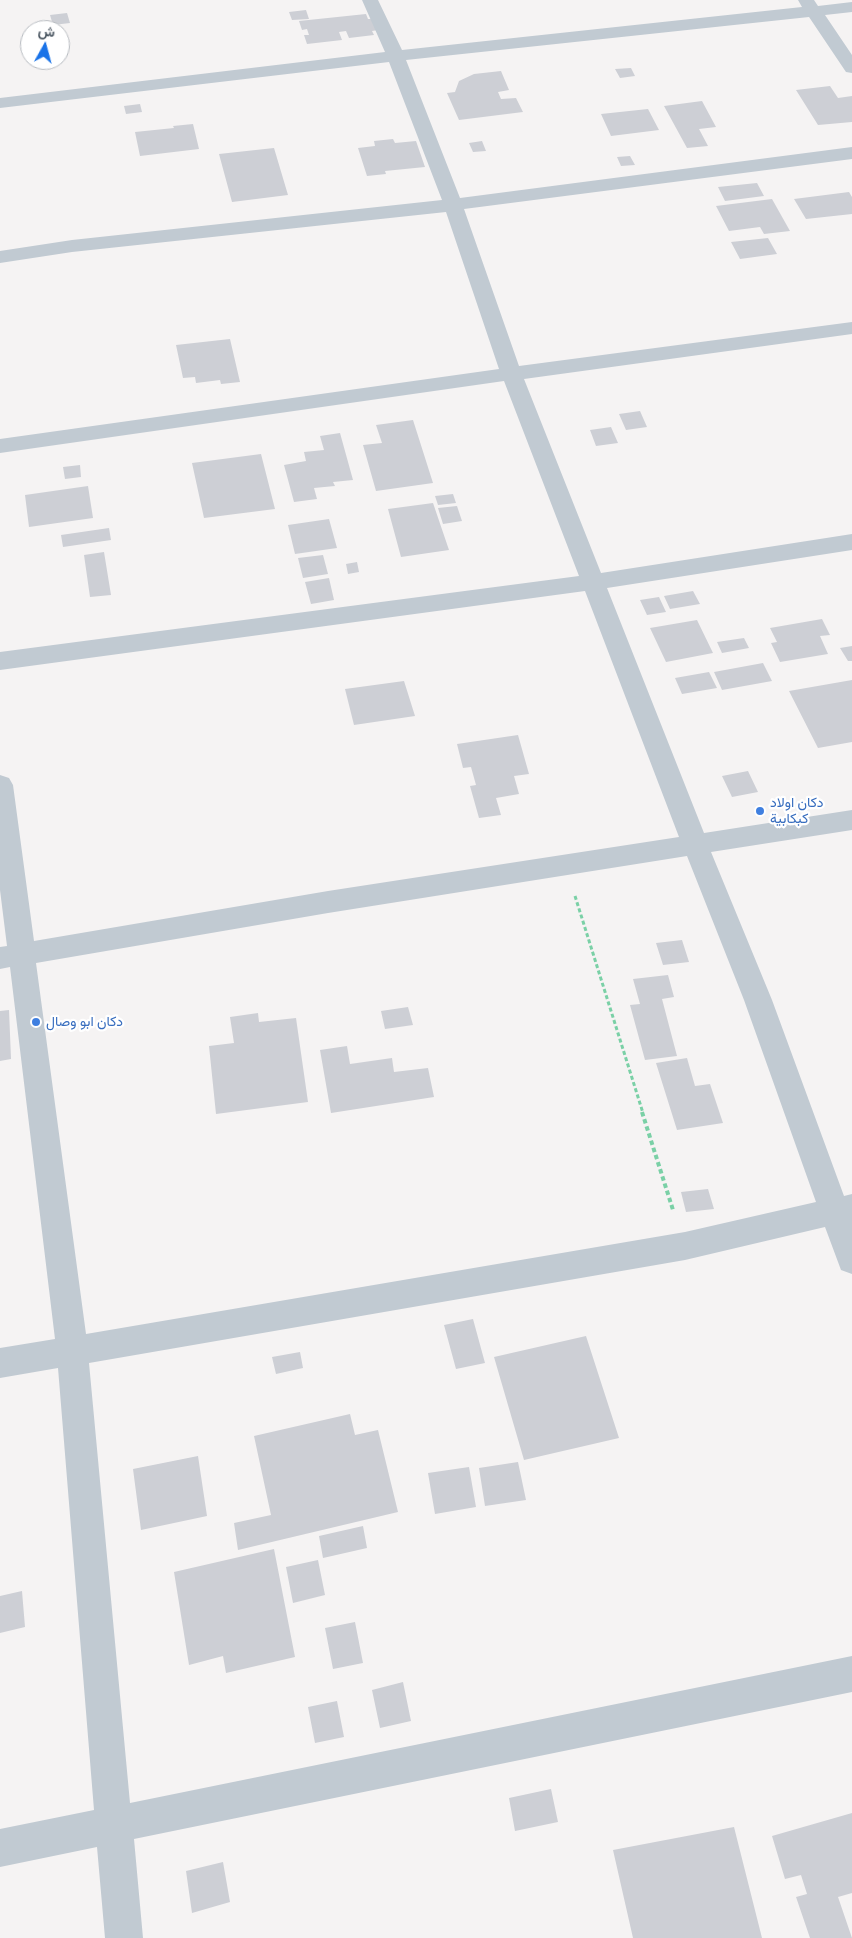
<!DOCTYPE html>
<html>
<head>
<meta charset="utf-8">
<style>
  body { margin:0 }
  #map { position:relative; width:852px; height:1938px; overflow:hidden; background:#f5f3f3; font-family:Roboto,Vazirmatn,sans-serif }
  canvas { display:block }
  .north { position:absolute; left:20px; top:20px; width:50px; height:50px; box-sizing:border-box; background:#fff; border:1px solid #b7bbc0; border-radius:50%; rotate:7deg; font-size:14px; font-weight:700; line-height:20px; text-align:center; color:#4a5661 }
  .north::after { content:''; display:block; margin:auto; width:18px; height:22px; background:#1a73e8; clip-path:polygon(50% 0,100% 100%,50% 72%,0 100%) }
</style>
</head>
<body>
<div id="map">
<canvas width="852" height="1938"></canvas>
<div class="north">ش</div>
</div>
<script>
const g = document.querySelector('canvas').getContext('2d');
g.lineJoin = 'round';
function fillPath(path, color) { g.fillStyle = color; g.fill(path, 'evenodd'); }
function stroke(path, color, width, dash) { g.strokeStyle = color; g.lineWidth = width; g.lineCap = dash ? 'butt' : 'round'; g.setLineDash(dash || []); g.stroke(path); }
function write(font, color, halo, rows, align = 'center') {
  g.font = font + ' Roboto,Vazirmatn,sans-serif'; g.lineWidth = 4.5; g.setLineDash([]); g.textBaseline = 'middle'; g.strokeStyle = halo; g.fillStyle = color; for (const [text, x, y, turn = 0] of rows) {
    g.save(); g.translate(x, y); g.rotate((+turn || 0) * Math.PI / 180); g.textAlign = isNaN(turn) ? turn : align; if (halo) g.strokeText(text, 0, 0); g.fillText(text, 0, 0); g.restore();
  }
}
fillPath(new Path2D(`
  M306,10L309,19L292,20L289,12Z
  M67,13L70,23L53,25L50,15Z
  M366,14L368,19H374L378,30L372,31L374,35L349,38L346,31L339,32L342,40L307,44L304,35H309L307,29L302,30L299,21Z
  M631,68L635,76L620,78L615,69Z
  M501,71L509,90L498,92L501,99L516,98L523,112L459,120L447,93L455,92L459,81L474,74Z
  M830,86L838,98L852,96V122L818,125L796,90Z
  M702,101L716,127L699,129L708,146L687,148L664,106Z
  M140,104L142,112L126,114L124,106Z
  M648,109L659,130L611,136L601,114Z
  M193,124L199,149L140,156L135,132L174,128L173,126Z
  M393,139L395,143L416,141L425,167L385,171L386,174L367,176L358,148L375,146L374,141Z
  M482,141L486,151L473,152L469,143Z
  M274,148L288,195L232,202L219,154Z
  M630,156L635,165L621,166L617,157Z
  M757,183L764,196L725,201L718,187Z
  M849,192L852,197V214L806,219L794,199Z
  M772,199L790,231L764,234L760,227L729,231L716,206Z
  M768,238L777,254L740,259L731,242Z
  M230,339L240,382L221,384L220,380L196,383L195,377L183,378L176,345Z
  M640,411L647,427L626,430L619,414Z
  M413,420L433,483L376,491L363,445L382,443L376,425Z
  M611,427L618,443L596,446L590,430Z
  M340,433L353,480L333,482L335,486L314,488L317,499L294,502L284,465L306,461L304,452L324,450L320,436Z
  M261,454L275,509L204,518L192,463Z
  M80,465L81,477L65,479L63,467Z
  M88,486L93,518L29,527L25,495Z
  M453,494L456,503L438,505L435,496Z
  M433,503L449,550L401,557L388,509Z
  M457,506L462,521L443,524L438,508Z
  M329,519L337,548L295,554L288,525Z
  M109,528L111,540L63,547L61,535Z
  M104,552L111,595L90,597L84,555Z
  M323,555L328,574L303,578L298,558Z
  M357,562L359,572L348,574L346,564Z
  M329,578L334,600L311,604L305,582Z
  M693,591L700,604L670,609L664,596Z
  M659,597L666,612L647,615L640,600Z
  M822,619L830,635L820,636L828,654L780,662L771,643L777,642L770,628Z
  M697,620L713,653L666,662L650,628Z
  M744,638L749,648L722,653L717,642Z
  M852,646V661H848L840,648Z
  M763,663L772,681L722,690L714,672Z
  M709,672L717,688L682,694L675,678Z
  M852,680V742L818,748L789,691Z
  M404,681L415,716L354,725L345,689Z
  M518,735L529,774L514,776L519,794L496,798L501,815L479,818L470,786L476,785L471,767L463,768L457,744Z
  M748,771L758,792L732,797L722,776Z
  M682,940L689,962L663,965L656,943Z
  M668,975L674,997L662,999L677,1056L645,1060L630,1005L640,1004L633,979Z
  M408,1007L413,1025L385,1029L381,1011Z
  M9,1010L11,1059L0,1061V1011Z
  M258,1013L259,1022L296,1018L308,1102L216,1114L209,1046L234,1043L230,1017Z
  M347,1046L350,1064L392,1058L394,1072L428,1068L434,1097L331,1113L320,1050Z
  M687,1058L695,1086L710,1084L723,1123L677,1130L656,1063Z
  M708,1189L714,1209L686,1212L681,1192Z
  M473,1319L485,1363L456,1369L444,1325Z
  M586,1336L619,1438L524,1460L494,1357Z
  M300,1352L303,1368L276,1374L272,1357Z
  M350,1414L355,1435L378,1430L398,1512L238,1550L234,1523L271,1515L254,1436Z
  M198,1456L207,1516L141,1530L133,1469Z
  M518,1462L526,1500L485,1506L479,1468Z
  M469,1467L476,1507L435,1514L428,1473Z
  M363,1526L367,1548L323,1558L319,1536Z
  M274,1549L295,1657L226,1673L223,1656L189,1665L174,1572Z
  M318,1560L325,1595L293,1603L286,1567Z
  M22,1591L25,1627L0,1633V1596Z
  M355,1622L363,1663L333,1669L325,1628Z
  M403,1682L411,1721L380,1728L372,1690Z
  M337,1701L344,1737L315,1743L308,1707Z
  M551,1789L558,1822L515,1831L509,1798Z
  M852,1813V1893L838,1897L852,1938H810L796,1897L807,1894L801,1875L785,1879L772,1836Z
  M734,1827L762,1938H633L613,1850Z
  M223,1862L230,1902L192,1913L186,1871Z`), '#cdcfd5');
stroke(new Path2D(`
  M575,896L643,1113`), '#7ad0a6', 3, [4, 2.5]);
stroke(new Path2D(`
  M642,1112L673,1210`), '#7ad0a6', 4, [4.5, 3]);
fillPath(new Path2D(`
  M362,0H378L402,50L802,7L798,0H814L818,6L852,2V12L825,15L852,55V73L846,72L809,17L406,60L460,198L852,147V159L464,209L519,366L852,322V334L524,379L601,573L852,534V550L607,588L704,833L852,810V830L711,852L772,1000L844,1196L852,1194V1274L841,1270L825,1227L685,1260L89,1363L130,1803L852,1656V1692L134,1839L143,1938H105L97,1847L0,1867V1829L94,1810L58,1368L0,1378V1348L55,1339L10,967L0,969V947L7,946L0,890V775L9,778L13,785L34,941L328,891L679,837L585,591L0,670V652L579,576L504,381L0,453V439L499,369L446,212L72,252L0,263V251L72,240L442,200L389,62L0,108V98L385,52ZM687,856L744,1000L816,1202L685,1232L86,1334L36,963L328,913Z`), '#c1cad2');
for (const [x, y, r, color] of [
  [760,811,5,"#3f7fe0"],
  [36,1022,5,"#3f7fe0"]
]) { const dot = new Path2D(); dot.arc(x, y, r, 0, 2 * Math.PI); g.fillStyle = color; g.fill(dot); stroke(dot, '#fff', 2); }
write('14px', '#366cbe', '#fff', [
  ["دكان اولاد",770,803],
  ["كبكابية",770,819],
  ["دكان ابو وصال",46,1022]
], 'left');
</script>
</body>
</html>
